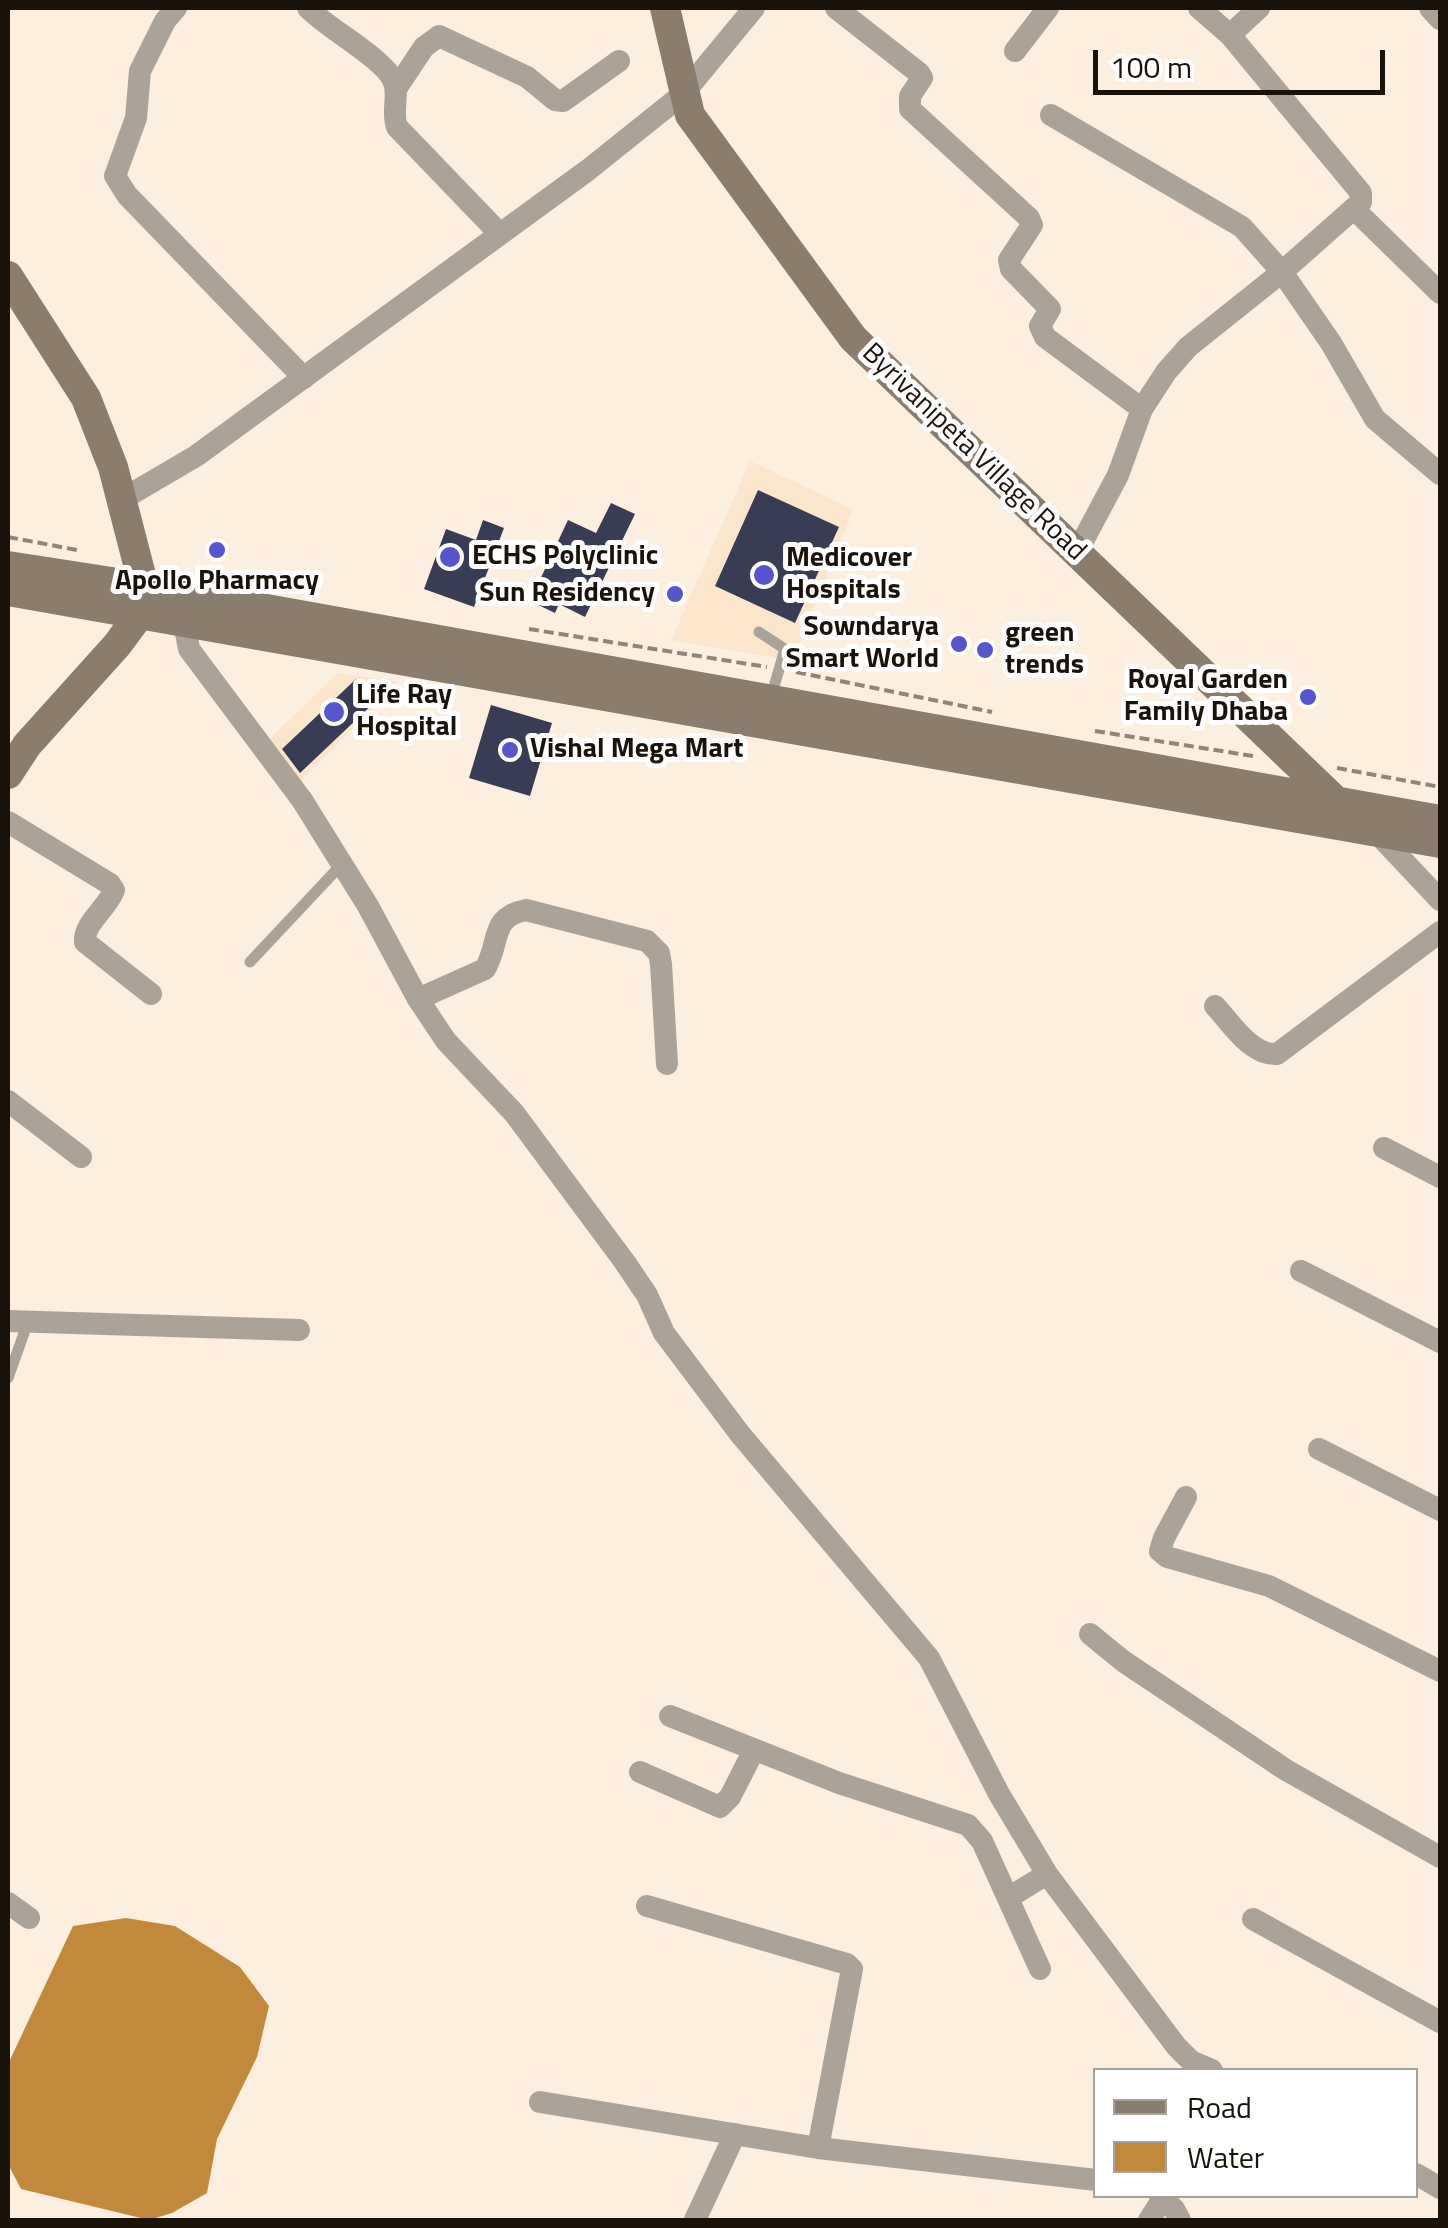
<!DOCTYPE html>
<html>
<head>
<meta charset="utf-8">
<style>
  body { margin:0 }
  #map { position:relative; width:1448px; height:2228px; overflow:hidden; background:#fcefdf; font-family:"Titillium Web",sans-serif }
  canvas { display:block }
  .frame { position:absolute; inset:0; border:10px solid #1a1309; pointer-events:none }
  .legend { position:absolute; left:1093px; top:2068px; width:325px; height:130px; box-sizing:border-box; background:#fff; border:2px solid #a3a19d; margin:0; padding:12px 18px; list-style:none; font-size:30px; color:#1a1309 }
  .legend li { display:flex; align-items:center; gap:20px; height:50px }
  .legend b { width:50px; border:2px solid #a3a19d }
  .scale { position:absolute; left:1093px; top:50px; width:292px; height:45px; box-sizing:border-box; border:5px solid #1a1309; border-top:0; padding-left:12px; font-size:30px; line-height:35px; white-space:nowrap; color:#1a1309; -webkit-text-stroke:8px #fff; paint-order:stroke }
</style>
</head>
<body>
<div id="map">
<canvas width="1448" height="2228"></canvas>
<div class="frame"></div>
<ul class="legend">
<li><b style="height:12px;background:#8a7d6d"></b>Road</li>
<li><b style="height:28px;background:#c18939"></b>Water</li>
</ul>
<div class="scale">100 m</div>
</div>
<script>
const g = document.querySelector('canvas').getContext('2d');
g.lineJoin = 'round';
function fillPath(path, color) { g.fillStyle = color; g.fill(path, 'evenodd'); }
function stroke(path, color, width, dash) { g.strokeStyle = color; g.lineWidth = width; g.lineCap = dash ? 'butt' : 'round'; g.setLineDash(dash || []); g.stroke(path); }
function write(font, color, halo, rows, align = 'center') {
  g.font = font + ' "Titillium Web",sans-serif'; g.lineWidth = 10; g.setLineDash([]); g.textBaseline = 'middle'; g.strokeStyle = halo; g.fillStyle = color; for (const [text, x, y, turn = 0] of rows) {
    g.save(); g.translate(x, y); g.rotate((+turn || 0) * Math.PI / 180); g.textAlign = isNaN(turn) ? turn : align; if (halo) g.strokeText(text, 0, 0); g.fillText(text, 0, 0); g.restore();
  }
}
fillPath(new Path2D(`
  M750,461L853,509L793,661L671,640Z
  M338,673L399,682L300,782L267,741Z`), '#fbe6cc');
fillPath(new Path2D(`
  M126,1918L175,1926L240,1967L269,2006L257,2057L217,2139L207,2193L172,2213L149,2220L21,2189L8,2164V2064L73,1926Z`), '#c18939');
fillPath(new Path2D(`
  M758,490L839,527L795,623L715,586Z
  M611,503L635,514L585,617L559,604L555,613L530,601L568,520L596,533Z
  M483,520L504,528L474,607L424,589L446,529L476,540Z
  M356,679L377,700L300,773L282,749Z
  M491,705L552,723L530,796L469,778Z`), '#393c55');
stroke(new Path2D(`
  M8,537L77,550
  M529,629L767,667
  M796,672L992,712
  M1095,731L1253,756
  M1337,768L1440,787`), '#908578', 4, [10, 5]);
stroke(new Path2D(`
  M759,632L785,649L771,697
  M250,962L342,864
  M8,1378L28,1322`), '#aca398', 11);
stroke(new Path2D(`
  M176,8L165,21L140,71L136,118L115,176L127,195L304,378
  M308,8C328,29 383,58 393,80C400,94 391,111 397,127L500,234
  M836,8L919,73L922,78L910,96V109L1029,218L1032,225L1009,260L1011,269L1050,309L1040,326L1045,337L1142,409
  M1430,8L1440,19
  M1230,35L1259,8
  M1015,51L1048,8
  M396,89L424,47L439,36L527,77L555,100L563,101L619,61
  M1051,115L1242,227L1282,272L1331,343L1375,419L1440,474
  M1355,210L1440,293
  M121,500L196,456L588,170L683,94L754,8
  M1077,552L1118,475L1142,409L1166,372L1188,347L1282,272L1361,202V193L1230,35L1199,8
  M184,622L189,649L302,800L368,906L418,999L446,1041L514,1113L624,1261L647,1295L664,1333L740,1434L929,1658L999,1794L1047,1874L1176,2046L1191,2061L1212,2070
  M8,822L110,884L114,890C107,909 84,922 85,942L151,994
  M1376,832L1440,900
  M418,999L485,969C501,942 489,917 526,910L647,941L659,953L661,964L667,1064
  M1215,1006C1231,1023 1251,1056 1277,1054L1440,932
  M8,1101L81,1157
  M1384,1148L1440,1177
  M1301,1271L1440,1342
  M8,1321L299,1330
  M1319,1449L1440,1510
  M1186,1497L1164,1538L1160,1551L1167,1557L1269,1586L1440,1671
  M1090,1634L1123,1661L1286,1770L1440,1857
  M670,1716L839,1783L968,1825L982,1841L1040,1969
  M640,1772L720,1807L730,1797L753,1752
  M1008,1898L1047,1874
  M8,1903L29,1918
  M647,1906L847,1964L852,1969L818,2148
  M1253,1919L1440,2022
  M540,2102L818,2148L1096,2180
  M1416,2174L1440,2188
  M1160,2196L1174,2209L1180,2220
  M695,2220L735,2134
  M1149,2220L1164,2197`), '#aca398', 22);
stroke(new Path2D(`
  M665,8L690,115L853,338L1338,803
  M8,276L86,398L113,467L144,587L140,614L117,645L27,745L8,774
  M8,566L144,587L1440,820
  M8,591L1440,843`), '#8a7d6d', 30);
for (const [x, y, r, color] of [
  [217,550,10,"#5655cd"],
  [450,557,12,"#5655cd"],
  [764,575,12,"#5655cd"],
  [675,594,10,"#5655cd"],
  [959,644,10,"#5655cd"],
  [985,650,10,"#5655cd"],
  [1308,697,10,"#5655cd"],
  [334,712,12,"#5655cd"],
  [510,750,10,"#5655cd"]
]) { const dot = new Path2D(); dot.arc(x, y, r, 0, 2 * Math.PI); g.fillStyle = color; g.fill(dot); stroke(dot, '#fff', 4); }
write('28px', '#1a1309', '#fff', [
  ["Byrivanipeta Village Road",973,453,44]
]);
write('bold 28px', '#1a1309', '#fff', [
  ["ECHS Polyclinic",472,557],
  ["Medicover",786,559],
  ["Hospitals",786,591],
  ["Apollo Pharmacy",217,582,"center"],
  ["Sun Residency",655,594,"right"],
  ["Sowndarya",939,628,"right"],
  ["Smart World",939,660,"right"],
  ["green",1005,634],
  ["trends",1005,666],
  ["Royal Garden",1288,681,"right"],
  ["Family Dhaba",1288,713,"right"],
  ["Life Ray",356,696],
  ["Hospital",356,728],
  ["Vishal Mega Mart",530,750]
], 'left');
</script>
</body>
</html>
